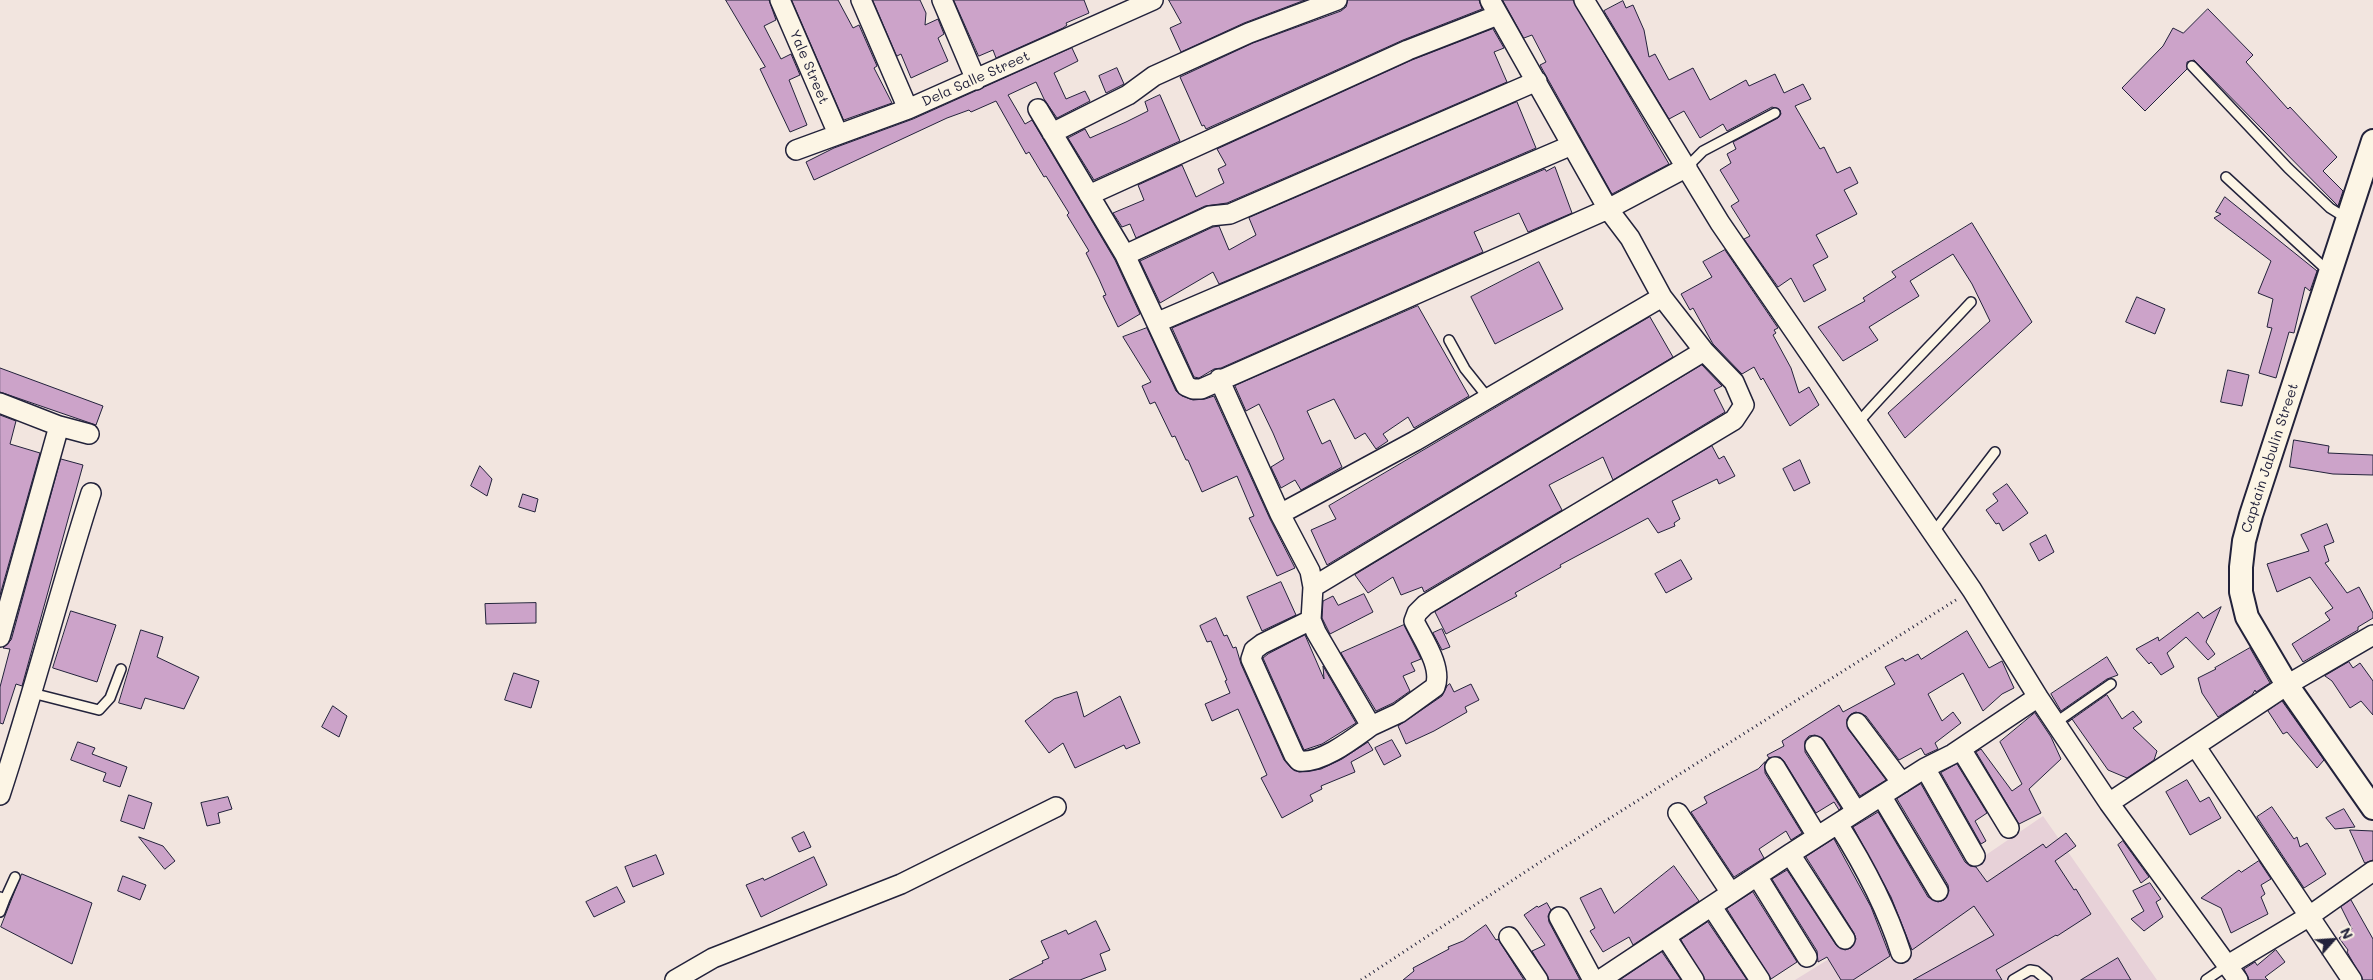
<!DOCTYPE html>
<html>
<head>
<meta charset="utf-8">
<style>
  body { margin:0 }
  #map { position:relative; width:2373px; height:980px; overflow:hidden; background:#f2e5df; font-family:Mali,sans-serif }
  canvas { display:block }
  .north { position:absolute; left:2308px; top:915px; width:50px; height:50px; -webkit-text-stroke:4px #fcf5e5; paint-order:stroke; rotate:64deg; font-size:14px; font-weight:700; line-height:20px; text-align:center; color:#22223b }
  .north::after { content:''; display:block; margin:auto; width:18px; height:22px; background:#22223b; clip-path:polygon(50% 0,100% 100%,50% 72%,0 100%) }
</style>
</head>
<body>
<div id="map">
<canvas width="2373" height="980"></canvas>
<div class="north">N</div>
</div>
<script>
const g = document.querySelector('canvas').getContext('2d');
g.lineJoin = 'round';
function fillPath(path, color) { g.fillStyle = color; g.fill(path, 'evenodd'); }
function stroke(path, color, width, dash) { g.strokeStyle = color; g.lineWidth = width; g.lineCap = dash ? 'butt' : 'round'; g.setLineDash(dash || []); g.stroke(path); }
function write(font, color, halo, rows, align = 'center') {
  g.font = font + ' Mali,sans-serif'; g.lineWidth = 4.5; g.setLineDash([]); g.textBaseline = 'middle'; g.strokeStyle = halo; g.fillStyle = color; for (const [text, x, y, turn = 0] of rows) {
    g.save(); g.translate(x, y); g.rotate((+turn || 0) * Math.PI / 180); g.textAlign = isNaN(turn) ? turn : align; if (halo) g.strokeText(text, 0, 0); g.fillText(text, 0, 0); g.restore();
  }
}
fillPath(new Path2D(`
  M2043,816L2157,980H1795L1879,928Z`), '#e7d1d8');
const building = new Path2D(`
  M726,0H769L776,20L764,26L781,59L791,54L800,75L789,80L807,125L790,132L760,69L765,67Z
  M792,0H838L853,28L859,25L877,66L874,68L892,103L844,120Z
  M873,0H920L926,13L925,25L938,19L944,34L938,38L948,61L911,78L901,54L897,56Z
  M954,0H1084L1089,13L1066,23L1067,25L1063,28L996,58L993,50L979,56Z
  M1169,0H1305L1244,23L1181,52L1170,28L1181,23Z
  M1348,0H1479L1482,9L1403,40L1206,129L1204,125L1202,126L1180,77L1253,43L1341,11L1346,7Z
  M1503,0H1573L1669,164L1612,194L1540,65L1546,62L1532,35L1524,38Z
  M1623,1L1626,8L1633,5L1644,30L1649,57L1655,54L1669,80L1693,68L1710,100L1746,80L1749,86L1775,74L1784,93L1803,84L1811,99L1795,106L1820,149L1824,147L1837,173L1850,167L1858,183L1844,190L1857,214L1816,235L1828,257L1813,265L1826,290L1804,302L1791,278L1778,287L1744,239L1750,236L1731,206L1739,201L1720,170L1731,163L1727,154L1736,149L1733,142L1778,118L1781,114L1780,110L1772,107L1727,131L1723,124L1700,138L1684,111L1669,119L1604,11Z
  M2208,9L2253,55L2246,62L2288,109L2290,107L2337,157L2323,171L2343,191L2338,206L2194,60L2187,62V69L2145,111L2122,88L2163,46L2173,28L2183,33Z
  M1493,29L1504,48L1494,52L1507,82L1227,203L1205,206L1136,238L1130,224L1122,227L1113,213L1144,200L1138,185L1182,165L1196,197L1224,183L1218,169L1226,165L1217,149L1412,60Z
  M1072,48L1078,61L1054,73L1066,99L1085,91L1090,101L1057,118L1044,99L1036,82L1008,95L1025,124L1032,120L1115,260L1140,314L1118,327L1103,296L1106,295L1099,279L1086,253L1089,251L1067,215L1069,213L1046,176L1044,177L1029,152L1026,154L996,101L971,112L969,110L947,118L814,180L806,162L834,148L913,119Z
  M1117,68L1124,84L1106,93L1099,76Z
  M1160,95L1180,141L1094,180L1068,138L1085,129L1090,138L1126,122L1148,111L1145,102Z
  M1517,102L1536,148L1219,284L1213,272L1160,303L1140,261L1213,227L1219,226L1229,250L1256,235L1249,218Z
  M1555,167L1572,213L1528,232L1519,213L1474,232L1483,252L1221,368L1214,369L1199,378L1194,377L1172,328L1545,169L1546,171Z
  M2225,197L2317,271L2310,291L2305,287L2294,333L2289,332L2276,378L2259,373L2272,328L2267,327L2273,299L2258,293L2271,261L2214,218L2221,214L2216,212Z
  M1972,223L2032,322L1905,438L1888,413L1990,321L1972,284L1953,254L1910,281L1919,296L1869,327L1878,340L1843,361L1818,327L1865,301L1863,298L1896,277L1892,272Z
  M1725,250L1778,328L1774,330L1776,333L1773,335L1791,368L1799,393L1809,387L1819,405L1790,426L1763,378L1761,380L1754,367L1742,374L1713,344L1693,308L1690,310L1681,294L1712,277L1703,262Z
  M1539,262L1563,309L1495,344L1471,297Z
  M2137,297L2165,309L2155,334L2126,322Z
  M1418,306L1469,396L1414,428L1408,417L1383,434L1388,441L1376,449L1365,433L1355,439L1334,399L1307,411L1322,444L1330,440L1342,467L1301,490L1295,480L1281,488L1271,467L1284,459L1273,433L1259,404L1246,411L1235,386Z
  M1650,317L1673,357L1327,565L1311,530L1336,519L1329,506Z
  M1147,328L1176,391L1182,396L1193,400L1205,399L1214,396L1270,519L1295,568L1277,576L1249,518L1254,516L1237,476L1202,492L1188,460H1186L1175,436L1172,437L1155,402L1150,404L1142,386L1151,382L1123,337Z
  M1702,365L1722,386L1714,390L1725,412L1613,480L1603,457L1549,485L1562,510L1424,592L1422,587L1401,595L1393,577L1368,593L1355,575Z
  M0,368L103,406L96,425L0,392Z
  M2228,370L2249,375L2242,406L2221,402Z
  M0,415L16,421L10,444L40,453L0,595Z
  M2294,440L2329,446L2328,453L2373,455V475L2333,474L2290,467Z
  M1712,446L1719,459L1724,456L1735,476L1719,484L1717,479L1672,501L1680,519L1674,523L1675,526L1658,533L1648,518L1560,565L1561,567L1515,593L1517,596L1446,634L1435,612Z
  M61,459L83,465L22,686L16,684L3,724L0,723V687L10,649L3,648L11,640Z
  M1800,460L1810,483L1794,491L1783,469Z
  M480,466L492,479L487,496L471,486Z
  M2007,484L2028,513L2003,531L1999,523L1996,524L1986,510L1998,501L1993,494Z
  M523,494L538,499L535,512L519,507Z
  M2327,524L2334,542L2324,546L2329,561L2325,563L2347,593L2359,587L2373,613V618L2358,627V630L2303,662L2292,644L2330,620L2325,613L2333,608L2310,577L2277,592L2267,564L2309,551L2301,535Z
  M2046,535L2054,552L2039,561L2030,544Z
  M1681,560L1692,579L1666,593L1655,574Z
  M1281,582L1296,615L1262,631L1247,597Z
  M1364,594L1373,612L1330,634L1322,618L1323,601L1333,596L1338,605Z
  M536,603V623L486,624L485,604Z
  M2221,607L2206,642L2215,654L2208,660L2186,637L2167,653L2174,667L2161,675L2151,662L2149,664L2136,649L2158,637L2159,641L2198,612L2203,618Z
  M71,611L116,625L97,682L53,668Z
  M1216,618L1224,636L1227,635L1233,648L1236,647L1241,664L1284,760L1291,768L1299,772L1321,769L1342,759L1368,742L1373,750L1351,762L1355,772L1321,786L1322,789L1310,795L1313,801L1282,818L1261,778L1267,775L1238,709L1212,721L1205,704L1230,693L1225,681L1227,680L1211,641L1207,642L1200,626Z
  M1404,625L1421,659L1411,663L1415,671L1403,676L1410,691L1393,703L1376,711L1341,653Z
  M1442,629L1450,647L1442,650L1433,633Z
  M141,630L163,637L157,657L199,677L184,709L145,698L141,709L119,703Z
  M1967,631L1989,668L2002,661L2014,688L2002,694L1983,711L1963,673L1928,694L1942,721L1953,712L1961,723L1935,743L1938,749L1925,755L1921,748L1899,760L1866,716L1856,712L1851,714L1847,719L1848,729L1886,780L1860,796L1824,740L1815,735L1809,736L1805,741V752L1841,808L1839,810L1834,802L1816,813L1784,761L1780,757L1769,758L1767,755L1784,746L1782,741L1839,705L1843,712L1895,684L1885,667L1903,658L1905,661L1918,654L1921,659Z
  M1305,635L1324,679L1323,666L1356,723L1322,744L1304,750L1263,658L1268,654Z
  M2250,648L2270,683L2256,692L2255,690L2252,695L2218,717L2202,693L2198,678L2216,669L2215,668Z
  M2107,657L2118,675L2107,679L2061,711L2051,694Z
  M2349,662L2353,668L2360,663L2373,681V715L2361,701L2350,708L2332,681L2325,676Z
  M514,673L539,681L531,708L505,700Z
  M1450,684L1454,692L1471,684L1479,700L1465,707L1467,712L1434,731L1406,744L1398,726L1442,696L1447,686Z
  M1077,692L1084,717L1120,696L1140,743L1126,749L1124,745L1075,768L1063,743L1049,753L1025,721L1054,699Z
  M2107,695L2122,719L2133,711L2142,722L2133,728L2157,751L2154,760L2127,778L2108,770L2072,719L2068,722Z
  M2282,701L2324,760L2317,768L2287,732L2283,734L2268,711Z
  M333,706L347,716L339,737L322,727Z
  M2035,713L2051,737L2061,759L2029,789L2041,813L2019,824L1976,752L1981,749L2012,791L2022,784L2000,742Z
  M1392,740L1401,756L1384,765L1375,748Z
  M78,742L95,748L92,754L127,767L120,787L103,781L106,773L71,760Z
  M1765,762V773L1802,833L1791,840L1786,831L1759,849L1764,858L1734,877L1691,812L1707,803L1704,797L1758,769Z
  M1957,764L1987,813L1975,821L1986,841L1981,844L1941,773Z
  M2187,780L2200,802L2209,797L2221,818L2190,835L2166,792Z
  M1921,784L1965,862L1970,866L1976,867L1987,882L2043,844L2046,848L2066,833L2076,846L2055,861L2074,890L2076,889L2091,914L2057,936L2056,935L1996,970L2002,980H1913L1994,935L1974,906L1912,950L1891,897L1853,827L1878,812L1928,897L1938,902L1944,900L1949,891L1948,885L1897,799Z
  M129,795L152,803L144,829L121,821Z
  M228,797L232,809L218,813L220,823L207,826L201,803Z
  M2272,807L2294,839L2297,837L2300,847L2307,843L2326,874L2304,888L2257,817Z
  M2344,809L2355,827L2335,829L2326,818Z
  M2350,830L2373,831V860L2365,863Z
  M804,832L811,847L799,852L792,838Z
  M139,837L163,846L175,861L165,869Z
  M1834,839L1871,907L1890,956L1853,980H1841L1827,957L1818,962L1817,951L1772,879L1787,870L1836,945L1845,950L1851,948L1856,939L1854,933L1806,857Z
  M2123,841L2149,877L2141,883L2118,845Z
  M656,855L664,874L633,887L625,867Z
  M814,857L827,885L761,917L746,885L763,878L764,880Z
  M2259,861L2271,879L2261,885L2265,894L2261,897L2268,914L2231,933L2221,908L2201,898L2239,870L2241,872Z
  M1674,866L1699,901L1633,945L1629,937L1603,952L1590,931L1595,928L1580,898L1601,888L1614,913Z
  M22,874L92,903L72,964L1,927Z
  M123,876L146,885L140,900L118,891Z
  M2150,883L2161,899L2156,902L2163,917L2144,931L2131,919L2144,911L2133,891Z
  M617,887L625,902L594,917L586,902Z
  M1753,892L1797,962L1771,979L1727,909Z
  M2351,900L2373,939V980H2363L2347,952L2348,950L2339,938L2352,929L2341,907Z
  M1547,903L1551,910L1548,916L1549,922L1580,980H1549L1532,951L1545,945L1524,915L1537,906L1538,907Z
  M1096,921L1110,950L1100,954L1106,970L1080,980H1009L1043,963L1042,961L1049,958L1041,941L1066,930L1068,934Z
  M1708,922L1747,980H1705L1681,940Z
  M1486,925L1496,940L1498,939L1524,980H1403L1414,971L1413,968L1449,949L1448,947L1463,941Z
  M2276,950L2285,962L2265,977L2268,980H2249L2244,969L2255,962L2257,965Z
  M1662,952L1681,980H1620Z
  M2118,958L2131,980H2081Z`);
fillPath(building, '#cca3c9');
stroke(building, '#22223b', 1);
const service = new Path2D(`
  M2192,66L2288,168L2330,208L2346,218
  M1687,167L1703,151L1775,113
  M2226,177L2329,272
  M1449,340L1465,369L1489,399
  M1857,424C1894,382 1933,343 1971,302
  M1933,533L1995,452
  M32,693L99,710L110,698L121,669
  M2055,723L2111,684
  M0,897L5,899L15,877
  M0,912L5,899
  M2013,980L2030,970L2036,971L2047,980
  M2206,980L2228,965`);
const minor = new Path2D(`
  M780,0L838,134
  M861,0L908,109
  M942,0L976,80
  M1584,0L1720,223L1972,590L2038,697L2109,803L2238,980
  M1038,109L1125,255L1186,386L1193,389H1201L1608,209L1687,167
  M1052,133L1128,95L1154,76L1249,33L1337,0
  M796,150L908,109L1153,0
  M1089,195L1408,50L1498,15
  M1125,255L1210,216L1230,214L1537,81
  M1158,322L1572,145
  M1219,379L1280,514L1310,571L1313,587L1311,620L1316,632L1371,726C1353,739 1321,764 1299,761L1294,755L1251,659L1254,650L1262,644L1311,620
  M0,403L59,426L89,434
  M1280,514L1415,441L1662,297
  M1313,587L1704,351
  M0,637L59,426
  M1857,723L1902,783
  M1371,726L1399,713L1435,687C1443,667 1422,638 1414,621L1417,613L1425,605L1734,420L1744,405L1734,382L1704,351L1662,297L1630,238L1608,209L1490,0
  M1815,746L1856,811
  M2196,747L2352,980
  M1961,749L2009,828
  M1775,767L1817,836
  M1925,768L1975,856
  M0,795C33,695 59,593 91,493
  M1882,797L1938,891
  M2109,803L2287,685L2373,635
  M1678,813L1731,893
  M1838,824C1864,865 1886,906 1901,953
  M1790,854L1845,939
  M1757,876L1807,957
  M1712,907L1760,980
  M1559,917L1593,980
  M1509,937L1538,980
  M1666,937L1694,980
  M2228,965L2308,917L2373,871
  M675,980L713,958L901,884L1056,807
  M1600,980L1790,854L1925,768L1953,754L2038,697`);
const tertiary = new Path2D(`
  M2373,141L2251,515L2244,541L2241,567V592L2247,617L2287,685L2373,808`);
stroke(service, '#22223b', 12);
stroke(minor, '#22223b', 22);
stroke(tertiary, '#22223b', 26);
stroke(new Path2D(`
  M1361,980L1545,859L1959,598`), '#22223b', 3, [1, 4]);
stroke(service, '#fcf5e5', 9);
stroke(minor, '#fcf5e5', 19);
stroke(tertiary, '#fcf5e5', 22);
write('14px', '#22223b', '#fcf5e5', [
  ["Yale Street",809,67,67],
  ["Dela Salle Street",976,79,-24],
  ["Captain Jabulin Street",2270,458,-72]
]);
</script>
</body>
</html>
